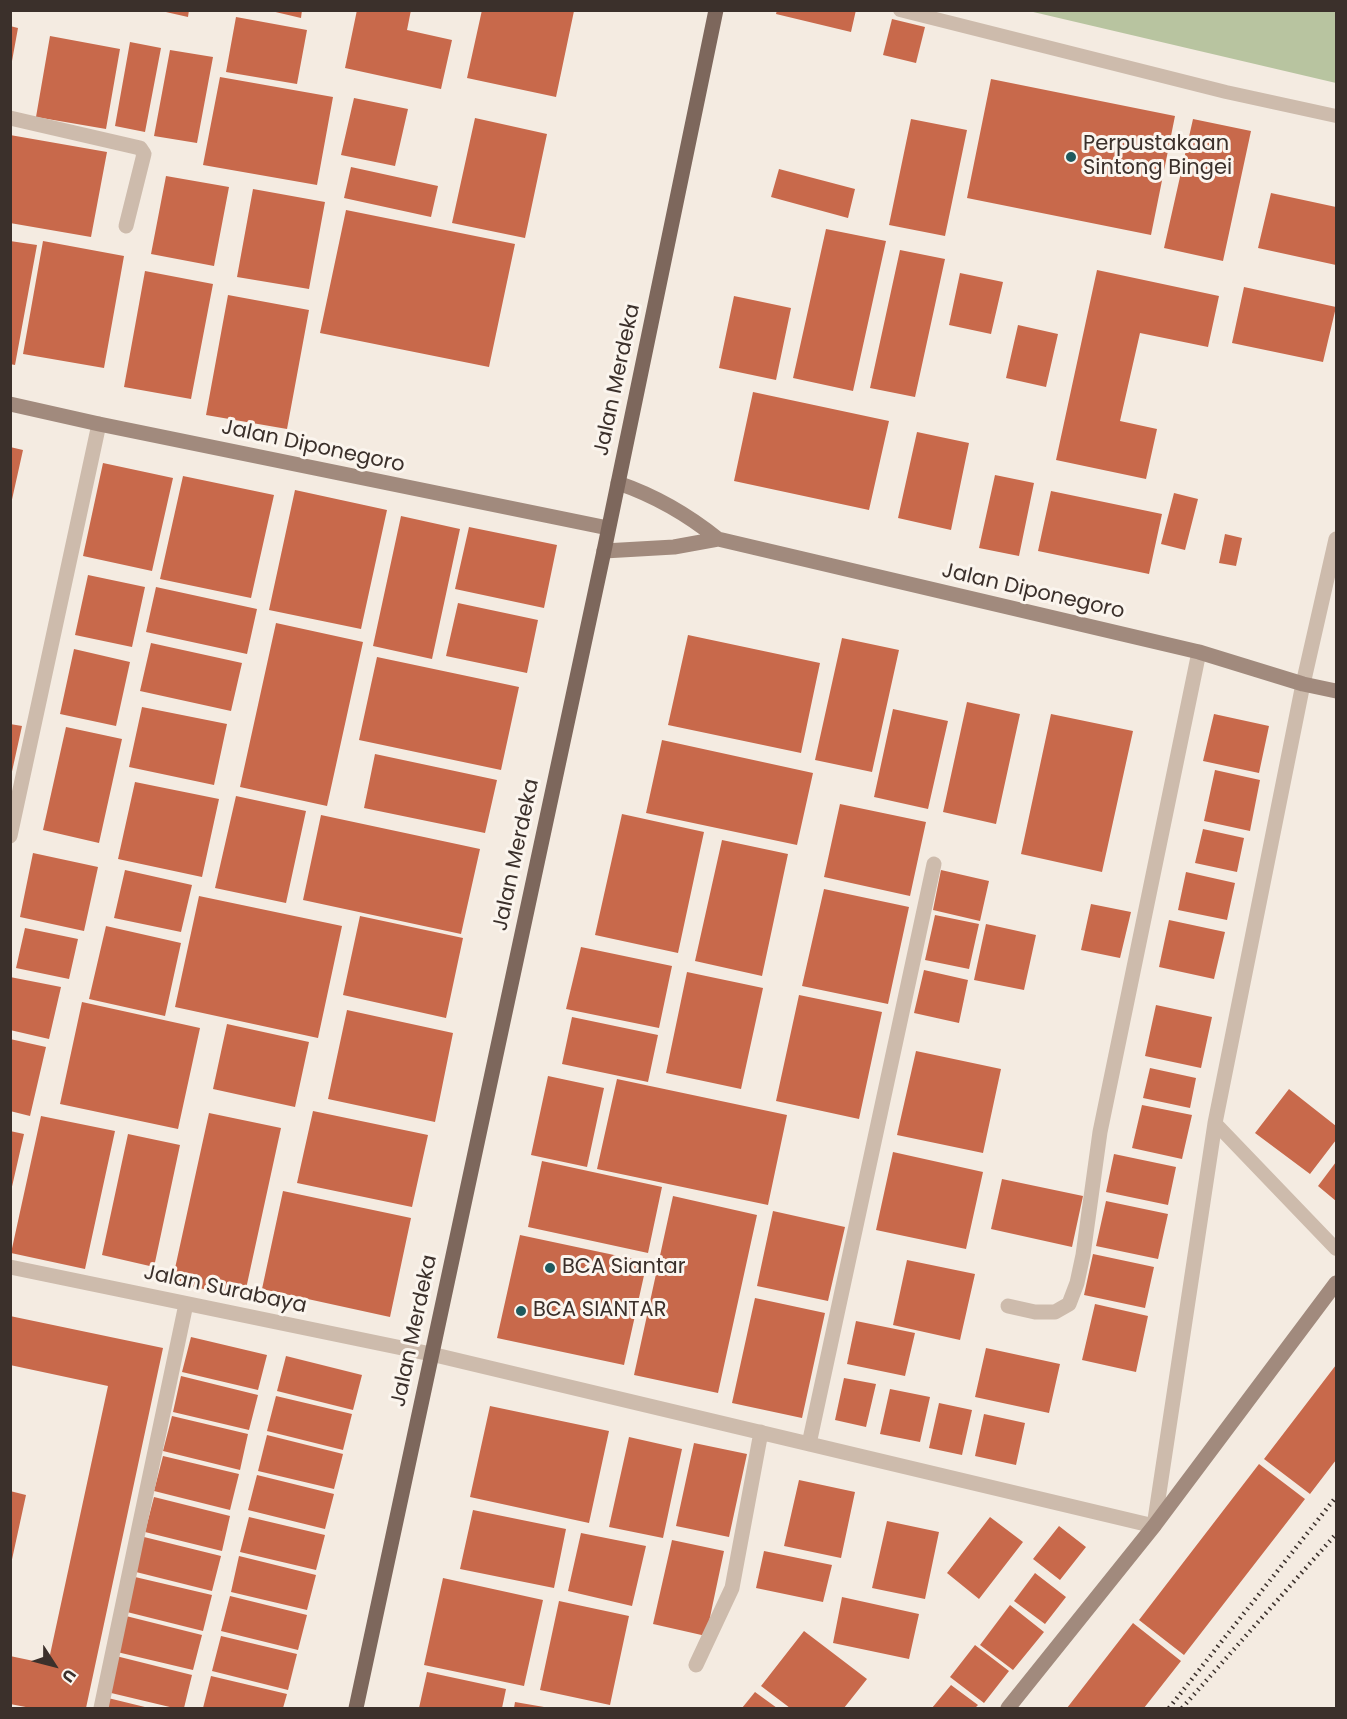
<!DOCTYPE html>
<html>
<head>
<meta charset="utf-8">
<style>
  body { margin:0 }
  #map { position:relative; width:1347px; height:1719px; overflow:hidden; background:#f4ebe1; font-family:Poppins,sans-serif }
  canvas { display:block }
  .frame { position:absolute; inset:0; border:12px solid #3b302b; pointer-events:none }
  .north { position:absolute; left:24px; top:1635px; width:60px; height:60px; -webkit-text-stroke:4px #fbf5ee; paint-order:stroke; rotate:126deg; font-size:16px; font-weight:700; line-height:24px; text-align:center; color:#3b302b }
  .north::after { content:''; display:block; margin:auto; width:21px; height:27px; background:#3b302b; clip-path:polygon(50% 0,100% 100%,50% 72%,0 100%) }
</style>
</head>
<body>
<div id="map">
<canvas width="1347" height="1719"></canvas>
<div class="frame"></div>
<div class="north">U</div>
</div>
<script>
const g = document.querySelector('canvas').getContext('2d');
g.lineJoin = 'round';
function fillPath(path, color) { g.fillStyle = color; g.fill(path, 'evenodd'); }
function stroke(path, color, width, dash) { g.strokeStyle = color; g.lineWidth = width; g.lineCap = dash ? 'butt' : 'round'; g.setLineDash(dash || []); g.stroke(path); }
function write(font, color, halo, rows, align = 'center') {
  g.font = font + ' Poppins,sans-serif'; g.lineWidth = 6; g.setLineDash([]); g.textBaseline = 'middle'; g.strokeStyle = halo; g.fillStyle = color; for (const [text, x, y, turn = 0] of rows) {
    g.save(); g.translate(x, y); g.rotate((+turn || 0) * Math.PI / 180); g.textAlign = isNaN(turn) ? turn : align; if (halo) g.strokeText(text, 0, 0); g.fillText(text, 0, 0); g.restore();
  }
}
fillPath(new Path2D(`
  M1029,11H1336V83Z`), '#b8c4a0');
fillPath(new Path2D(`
  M157,10H189L188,17Z
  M267,10H302L301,18Z
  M357,10H411L407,30L452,40L441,89L345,68Z
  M482,10L574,11L556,97L467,78Z
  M777,10H856L851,32L776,14Z
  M236,17L307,30L297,84L226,72Z
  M892,19L925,27L916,63L883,55Z
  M10,26L18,28L12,61H10Z
  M50,36L120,49L106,129L36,117Z
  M130,42L161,48L145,132L115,126Z
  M170,50L213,57L197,143L154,136Z
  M220,77L333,97L317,185L203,165Z
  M991,79L1175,116L1151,235L967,198Z
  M354,98L408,109L395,166L341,155Z
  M475,118L547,134L525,238L452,223Z
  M911,119L967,130L945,236L889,225Z
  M1193,119L1251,131L1223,261L1164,248Z
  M10,135L107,152L91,237L10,223Z
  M351,167L438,186L431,217L344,198Z
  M779,169L855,189L848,218L771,197Z
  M166,176L229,187L214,266L151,254Z
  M253,189L325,202L309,289L237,277Z
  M1271,193L1336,207V265L1258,248Z
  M346,210L515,244L489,367L320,333Z
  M826,229L886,241L853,391L793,378Z
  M10,241L37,245L15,365L10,364Z
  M43,241L124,256L104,368L23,354Z
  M900,250L945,259L915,397L870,388Z
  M1097,270L1219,296L1208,347L1140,333L1120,421L1157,429L1146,479L1056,460Z
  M145,271L213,284L191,399L124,387Z
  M960,273L1003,282L991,334L949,325Z
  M1244,287L1336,307L1323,362L1232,343Z
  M228,295L309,310L287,429L206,415Z
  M734,296L791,308L776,380L719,368Z
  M1018,325L1058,334L1046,387L1006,378Z
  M753,392L889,421L869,510L734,481Z
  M917,432L969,443L951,530L898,518Z
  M10,447L23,450L11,504H10Z
  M103,463L173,478L152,571L83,556Z
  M995,475L1034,483L1019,556L979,548Z
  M183,476L274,495L251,598L160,579Z
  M295,490L387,510L361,629L269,610Z
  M1051,491L1162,514L1149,574L1038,551Z
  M1174,493L1198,499L1185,550L1161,544Z
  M401,516L460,529L432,659L373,646Z
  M469,527L557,545L544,608L455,589Z
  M1225,534L1242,538L1236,566L1219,563Z
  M88,575L145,587L132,647L75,635Z
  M156,587L257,609L247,654L146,632Z
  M458,603L538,620L527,673L446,656Z
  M276,623L363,642L327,806L240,787Z
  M688,635L820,663L801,753L668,725Z
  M842,638L899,650L872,772L815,760Z
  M151,643L242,663L231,711L140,691Z
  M74,649L130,662L116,726L60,714Z
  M377,657L519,687L501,770L359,740Z
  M967,702L1020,714L996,824L943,812Z
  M142,707L227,724L214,785L129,767Z
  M893,709L948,721L928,809L874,797Z
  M1051,714L1133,731L1102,872L1021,854Z
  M1214,714L1269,726L1259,773L1203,761Z
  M10,724L22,726L11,776H10Z
  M66,727L122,739L99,843L43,830Z
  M662,740L813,773L797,845L646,813Z
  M375,754L497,780L485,833L364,808Z
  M1215,770L1260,780L1250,831L1204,821Z
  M135,782L219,799L202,877L118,859Z
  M236,796L306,811L286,903L215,888Z
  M840,804L926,822L910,896L824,877Z
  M622,814L704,832L678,953L595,935Z
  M321,815L480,849L461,934L303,900Z
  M1203,829L1244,838L1237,872L1195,863Z
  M722,840L788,854L762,976L695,961Z
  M33,853L98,867L84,931L20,917Z
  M125,870L192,885L181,932L114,918Z
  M941,870L989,881L980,921L933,910Z
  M1186,872L1235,883L1227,920L1178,910Z
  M824,889L909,907L888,1004L802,986Z
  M199,896L342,926L318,1038L175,1007Z
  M1091,904L1131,912L1120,958L1081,950Z
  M935,915L979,924L969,969L925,960Z
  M360,916L463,938L446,1018L343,995Z
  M1169,920L1225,932L1214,979L1159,967Z
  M986,924L1036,935L1024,990L974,980Z
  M106,926L181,943L165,1016L89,999Z
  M25,928L78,939L69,979L16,968Z
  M581,947L672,966L659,1028L566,1009Z
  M924,970L968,980L959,1023L914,1013Z
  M687,972L763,988L741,1089L666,1073Z
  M10,977L61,987L49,1039L10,1030Z
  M799,995L882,1012L859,1119L776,1101Z
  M82,1002L200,1028L178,1129L60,1104Z
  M1156,1005L1212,1017L1201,1068L1145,1056Z
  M347,1010L453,1033L435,1122L328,1099Z
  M572,1017L658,1035L648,1082L562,1064Z
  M227,1024L309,1042L295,1107L213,1089Z
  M10,1039L46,1047L30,1116L10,1111Z
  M916,1051L1001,1069L983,1153L897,1135Z
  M1150,1068L1196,1078L1190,1108L1143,1098Z
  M548,1076L604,1088L587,1167L531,1155Z
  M617,1079L787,1115L768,1205L597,1169Z
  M1289,1089L1336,1126V1140L1310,1174L1255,1133Z
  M1142,1105L1192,1115L1182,1159L1132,1148Z
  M313,1111L428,1135L412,1207L297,1183Z
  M209,1113L281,1128L244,1298L172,1282Z
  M41,1116L115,1131L85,1269L11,1253Z
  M10,1131L24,1134L11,1191H10Z
  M128,1134L180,1145L154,1267L102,1255Z
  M893,1152L983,1172L966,1249L876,1230Z
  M1114,1154L1176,1167L1168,1205L1106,1192Z
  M542,1161L662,1187L648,1253L528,1227Z
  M1336,1162V1201L1318,1186Z
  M1002,1179L1083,1196L1072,1247L991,1229Z
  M283,1191L411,1218L390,1317L262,1289Z
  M673,1196L757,1215L718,1393L634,1375Z
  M1106,1201L1168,1214L1158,1259L1096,1246Z
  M773,1211L845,1227L828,1301L757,1286Z
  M520,1235L647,1262L624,1365L497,1338Z
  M1093,1254L1154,1267L1145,1308L1084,1295Z
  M907,1260L975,1274L960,1340L893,1325Z
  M755,1298L825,1313L802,1418L732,1403Z
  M1095,1304L1148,1316L1136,1372L1082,1360Z
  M10,1316L163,1348L86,1708H31L10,1704V1656L48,1664L108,1386L10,1365Z
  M856,1321L915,1333L905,1376L847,1364Z
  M191,1337L267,1355L258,1390L182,1372Z
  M986,1348L1060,1364L1049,1413L975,1397Z
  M286,1356L362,1375L353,1410L277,1391Z
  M1336,1365V1460L1310,1494L1264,1459Z
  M181,1376L258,1395L249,1430L173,1412Z
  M844,1378L876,1384L866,1427L835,1420Z
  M890,1389L930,1397L920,1442L880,1434Z
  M276,1396L352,1414L343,1450L267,1431Z
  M939,1403L972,1410L962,1455L929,1448Z
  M490,1406L609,1431L589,1523L470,1497Z
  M984,1414L1025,1423L1016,1465L975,1456Z
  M172,1416L248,1434L240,1470L163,1451Z
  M267,1435L343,1454L334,1489L258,1471Z
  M629,1437L682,1449L663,1538L609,1527Z
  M694,1443L747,1454L729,1537L676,1526Z
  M163,1456L239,1474L230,1510L154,1491Z
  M1259,1464L1305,1499L1184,1655L1139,1620Z
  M257,1475L334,1494L325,1529L248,1510Z
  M799,1480L855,1492L841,1558L784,1546Z
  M10,1491L26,1495L11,1564H10Z
  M154,1497L230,1516L222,1551L145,1532Z
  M473,1510L566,1529L554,1588L460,1569Z
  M249,1517L325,1535L316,1570L240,1552Z
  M990,1517L1023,1542L979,1599L947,1573Z
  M887,1521L939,1532L925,1599L872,1588Z
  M1059,1526L1086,1547L1060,1580L1033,1559Z
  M581,1533L646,1546L632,1606L568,1591Z
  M144,1537L221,1556L212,1591L136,1572Z
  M672,1540L724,1551L706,1636L653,1624Z
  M764,1551L832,1565L823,1602L756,1588Z
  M239,1556L316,1575L307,1610L231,1592Z
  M1035,1573L1066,1597L1045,1624L1014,1601Z
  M135,1577L212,1595L203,1631L127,1612Z
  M443,1578L543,1600L524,1686L424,1665Z
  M230,1596L307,1615L298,1650L221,1631Z
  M842,1597L919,1614L909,1659L833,1643Z
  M559,1601L629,1616L610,1705L540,1690Z
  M1010,1605L1044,1632L1013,1670L980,1645Z
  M126,1616L202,1635L193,1670L117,1652Z
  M1133,1623L1181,1661L1144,1708H1067Z
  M804,1631L867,1679L844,1708H790L761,1686Z
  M221,1636L297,1654L288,1690L212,1671Z
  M975,1645L1009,1671L984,1703L950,1677Z
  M116,1656L192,1675L184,1708H174L107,1692Z
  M427,1672L506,1689L502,1708H419Z
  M211,1676L287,1694L283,1708H203Z
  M951,1685L978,1705L975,1708H932Z
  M755,1692L777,1708H742Z
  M108,1698L149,1708H106Z
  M515,1702L544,1707V1708H514Z`), '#c8694b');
stroke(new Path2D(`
  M900,10L1226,92L1336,116
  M1215,1123L1336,1249`), '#cdbbac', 14);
stroke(new Path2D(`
  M10,118L140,148L144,154L126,226
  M10,836L99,424
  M10,1267L431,1354L1154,1526L1215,1123L1303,684L1336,539
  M1008,1306L1035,1312H1055L1069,1304L1077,1283L1083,1255L1100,1132L1199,652
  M809,1444L934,864
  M696,1665L732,1588L761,1432
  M101,1708L186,1304`), '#cdbbac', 15);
stroke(new Path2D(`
  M10,404L99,424L608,528
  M618,483C656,496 687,514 718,539
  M604,551L674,547L718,539L1199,652L1303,684L1336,691
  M1008,1708L1154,1526L1336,1283`), '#a18a7d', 15);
stroke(new Path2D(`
  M356,1708L604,551L716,10`), '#7d675c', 15);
stroke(new Path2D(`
  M1169,1708L1336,1497
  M1182,1708L1336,1534`), '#3b302b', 4.5, [1.5, 4.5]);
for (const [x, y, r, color] of [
  [1071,157,6,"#1f5a5e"],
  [550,1268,6,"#1f5a5e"],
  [521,1311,6,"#1f5a5e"]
]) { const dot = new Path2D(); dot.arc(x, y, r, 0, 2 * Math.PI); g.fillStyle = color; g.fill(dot); stroke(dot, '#fbf5ee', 2); }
write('21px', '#3b302b', '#fbf5ee', [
  ["Perpustakaan",1083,145],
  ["Sintong Bingei",1083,169],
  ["BCA Siantar",562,1268],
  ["BCA SIANTAR",533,1311]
], 'left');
write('21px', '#3b302b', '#fbf5ee', [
  ["Jalan Merdeka",618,380,-78],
  ["Jalan Diponegoro",313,447,12],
  ["Jalan Diponegoro",1033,592,13],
  ["Jalan Merdeka",517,855,-78],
  ["Jalan Surabaya",225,1290,12],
  ["Jalan Merdeka",415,1331,-78]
]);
</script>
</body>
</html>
